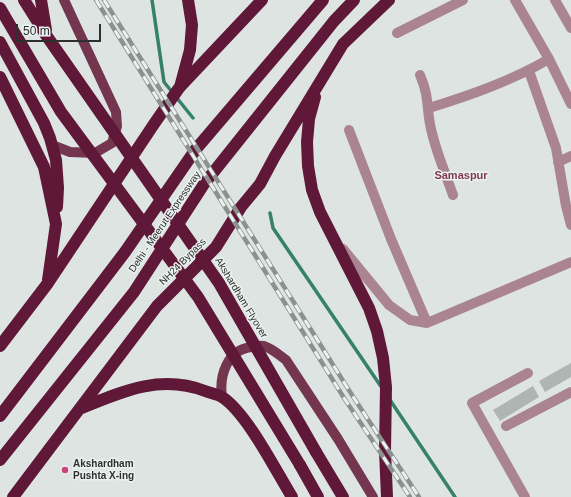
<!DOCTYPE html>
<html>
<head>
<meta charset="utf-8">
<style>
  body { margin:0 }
  #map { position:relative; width:571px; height:497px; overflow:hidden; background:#dde4e1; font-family:Arial,sans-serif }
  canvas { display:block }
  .scale { position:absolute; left:16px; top:24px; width:85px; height:18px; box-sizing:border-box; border:2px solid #2e302f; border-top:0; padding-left:5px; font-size:12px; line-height:14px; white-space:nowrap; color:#2e302f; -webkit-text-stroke:3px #eaf1ee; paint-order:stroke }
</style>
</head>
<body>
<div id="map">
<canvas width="571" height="497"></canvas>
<div class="scale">50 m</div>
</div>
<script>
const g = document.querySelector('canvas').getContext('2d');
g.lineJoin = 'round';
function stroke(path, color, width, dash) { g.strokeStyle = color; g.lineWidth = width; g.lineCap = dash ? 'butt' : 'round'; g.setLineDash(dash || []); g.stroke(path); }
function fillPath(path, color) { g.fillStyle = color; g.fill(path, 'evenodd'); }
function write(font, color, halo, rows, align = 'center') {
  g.font = font + ' Arial,sans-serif'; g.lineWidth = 3; g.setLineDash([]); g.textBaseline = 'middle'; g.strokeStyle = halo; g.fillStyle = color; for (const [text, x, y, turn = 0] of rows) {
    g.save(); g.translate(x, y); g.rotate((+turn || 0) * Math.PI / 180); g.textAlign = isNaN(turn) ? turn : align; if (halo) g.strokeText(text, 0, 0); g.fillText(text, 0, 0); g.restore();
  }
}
stroke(new Path2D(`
  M152,0L164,82L193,118
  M270,213L273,228L382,388
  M390,400L455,497`), '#35816b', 3.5);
fillPath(new Path2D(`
  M571,363V377L545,392L539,381Z
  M533,386L539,397L500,421L493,410Z`), '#aeb5b2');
stroke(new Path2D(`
  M555,0L571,28
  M397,33L463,0
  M549,59L571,104
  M529,71L556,148L566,206L571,225
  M420,75C430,97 426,112 432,133C437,154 446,175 453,195
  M429,108C471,95 511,81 549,59L515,0
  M349,130L391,239L427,323
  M558,162L571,156
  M343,249L389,305L410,320L427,323L571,262
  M506,426L571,392
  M525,497L472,403L528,373`), '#aa8491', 10);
stroke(new Path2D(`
  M52,145L70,152L95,153L112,143L117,126L116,112L64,0
  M222,397C219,376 227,349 252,347C256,346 261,345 264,346C273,349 279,355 286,360L338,439L373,497`), '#74364f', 10);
stroke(new Path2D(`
  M24,0L46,35
  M41,0L46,30
  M0,42L44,123L50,138L56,160L58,188L57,207
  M0,77L44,167L56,224L48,280
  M180,87L190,50L192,25L188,0
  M315,97L309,119L307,142L308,166L312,190L320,212L369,308L377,331L383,358L386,387L385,451L387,497
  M0,346L48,283L154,124L179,88L262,0
  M82,408C123,391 161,374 205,391C210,393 217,394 222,397C247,413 276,471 292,497
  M0,416L125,252L196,149L323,0
  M316,452L343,497
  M0,460L134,292L204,184L334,21L354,0
  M300,465L318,497
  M13,497L157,306L216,247L241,207L260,184L275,156L343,44L389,0`), '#5f1838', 12);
const rail = new Path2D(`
  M96,0L344,398L410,497
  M104,0L352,395L419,497`);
stroke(rail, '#8c918f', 4.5);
stroke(rail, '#eaf1ee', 3, [9]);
stroke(new Path2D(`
  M0,8L61,112L198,297L300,465
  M46,35L219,283L316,452`), '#5f1838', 12);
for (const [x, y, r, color] of [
  [65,470,4,"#ca427e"]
]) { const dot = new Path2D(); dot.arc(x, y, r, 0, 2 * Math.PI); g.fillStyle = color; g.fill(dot); stroke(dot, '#eaf1ee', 1.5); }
write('10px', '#2e302f', '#eaf1ee', [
  ["Delhi - Meerut Expressway",165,222,-56],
  ["NH24 Bypass",183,262,-45],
  ["Akshardham Flyover",241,298,59]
]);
write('bold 10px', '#2e302f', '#eaf1ee', [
  ["Akshardham",73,464],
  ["Pushta X-ing",73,476]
], 'left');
write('bold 11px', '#7e3955', '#eaf1ee', [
  ["Samaspur",461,176]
]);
</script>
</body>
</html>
